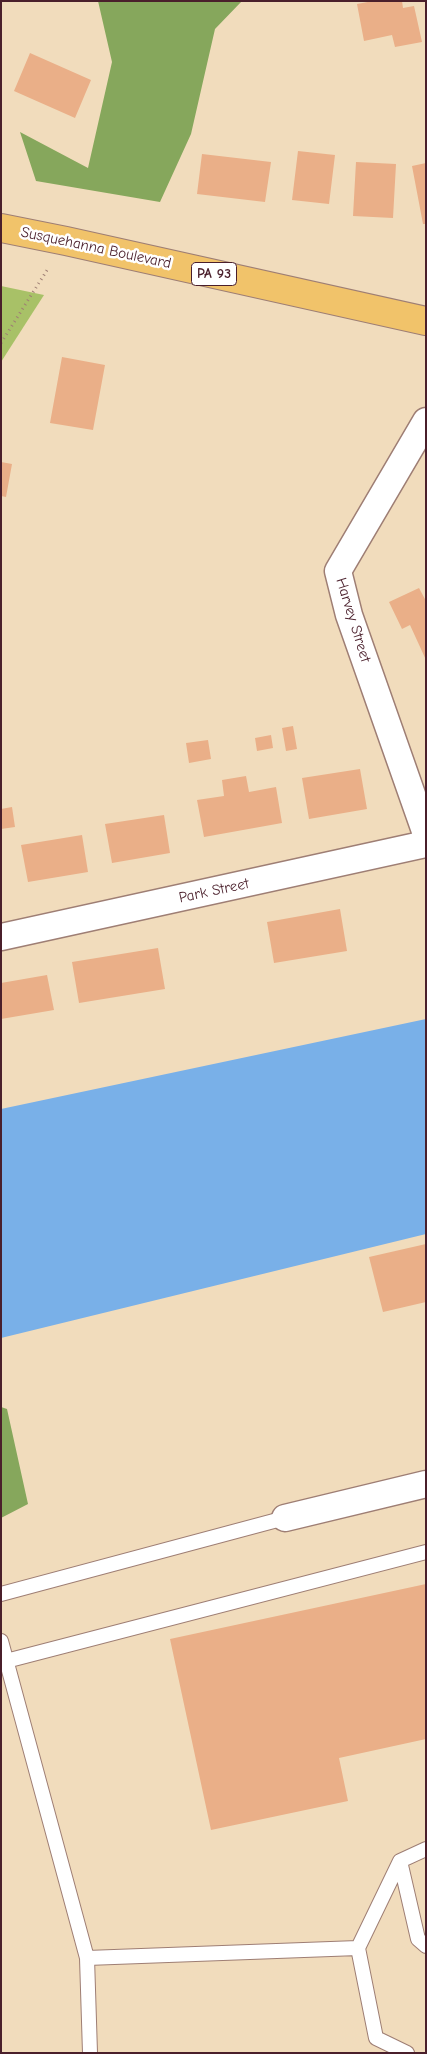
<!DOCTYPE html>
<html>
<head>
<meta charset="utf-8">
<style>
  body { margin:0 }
  #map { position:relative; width:427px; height:2054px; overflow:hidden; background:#f1dcbc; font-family:"Comic Neue",sans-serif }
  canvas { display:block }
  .frame { position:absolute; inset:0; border:2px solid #4a1f2b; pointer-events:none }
</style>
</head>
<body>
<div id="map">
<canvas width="427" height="2054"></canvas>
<div class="frame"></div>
</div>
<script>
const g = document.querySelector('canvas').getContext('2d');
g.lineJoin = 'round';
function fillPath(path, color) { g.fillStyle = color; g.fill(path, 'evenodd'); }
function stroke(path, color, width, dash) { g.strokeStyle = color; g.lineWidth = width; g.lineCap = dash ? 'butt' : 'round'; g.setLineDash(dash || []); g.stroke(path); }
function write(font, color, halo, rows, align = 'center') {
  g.font = font + ' "Comic Neue",sans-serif'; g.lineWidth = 5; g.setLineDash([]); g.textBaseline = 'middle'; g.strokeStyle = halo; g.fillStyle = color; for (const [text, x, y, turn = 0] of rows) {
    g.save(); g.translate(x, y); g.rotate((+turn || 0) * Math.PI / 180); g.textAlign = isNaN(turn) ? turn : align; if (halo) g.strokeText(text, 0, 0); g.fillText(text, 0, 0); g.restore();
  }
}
fillPath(new Path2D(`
  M1,286L44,295L1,362Z`), '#a8c167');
fillPath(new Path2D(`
  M98,1H242L215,29L191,134L160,202L36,181L20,132L88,168L112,62Z
  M1,1407L7,1409L28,1504L1,1518Z`), '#86a75c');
fillPath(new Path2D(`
  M426,1019V1234L1,1338V1109Z`), '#79b0e8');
fillPath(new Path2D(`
  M373,1H402L403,8L414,6L422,42L395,47L392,35L364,41L357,4Z
  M30,53L91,80L75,118L14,91Z
  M298,151L335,155L329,204L292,200Z
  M202,154L271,162L265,202L197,194Z
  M356,162L396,164L393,218L353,216Z
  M426,163V224H423L412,166Z
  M62,357L105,365L93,430L50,423Z
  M1,462L12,464L6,497L1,496Z
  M419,588L426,601V660L410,625L402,629L389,602Z
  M293,726L297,749L286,751L282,728Z
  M271,735L273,748L257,751L255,738Z
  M208,740L211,759L189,763L186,743Z
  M360,769L367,809L309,819L302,778Z
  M246,776L249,792L276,787L282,823L204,837L197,800L224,796L222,780Z
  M12,807L15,827L1,829V809Z
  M164,815L170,853L112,863L105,824Z
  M82,835L88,872L28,882L21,845Z
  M340,909L347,951L274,963L267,922Z
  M158,948L165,989L79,1003L72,962Z
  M47,975L54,1010L1,1019V983Z
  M426,1244V1302L383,1312L369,1257Z
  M426,1584V1739L339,1758L348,1801L211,1830L170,1639Z`), '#eaaf88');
const service = new Path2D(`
  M1,1594L285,1518
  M1,1641L87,1958
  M6,1661L426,1552
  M400,1861L418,1939L426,1946
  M90,2053L87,1958L358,1948
  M407,2053L376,2038L358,1948L400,1861L426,1849`);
const minor = new Path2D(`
  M426,421L338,571L349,615L426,834
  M1,937L426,844
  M285,1518L426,1484`);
const trunk = new Path2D(`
  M1,228L66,241L426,321`);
stroke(service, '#9e7e74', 16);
stroke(minor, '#9e7e74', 29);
stroke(trunk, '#9e7e74', 30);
stroke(new Path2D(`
  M1,343L49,267`), '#9e7e74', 3, [1, 4]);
stroke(service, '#fff', 14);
stroke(minor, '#fff', 26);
stroke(trunk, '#f1c36a', 28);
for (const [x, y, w] of [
  [214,274,45]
]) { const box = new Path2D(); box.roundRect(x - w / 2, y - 11.5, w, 23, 4); g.fillStyle = '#fff'; g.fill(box); stroke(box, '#4a1f2b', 1); }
write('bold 14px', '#4a1f2b', null, [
  ["PA 93",214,274]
]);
write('15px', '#4a1f2b', '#fff', [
  ["Susquehanna Boulevard",96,248,12],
  ["Harvey Street",353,620,73],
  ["Park Street",214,891,-12]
]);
</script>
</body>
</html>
